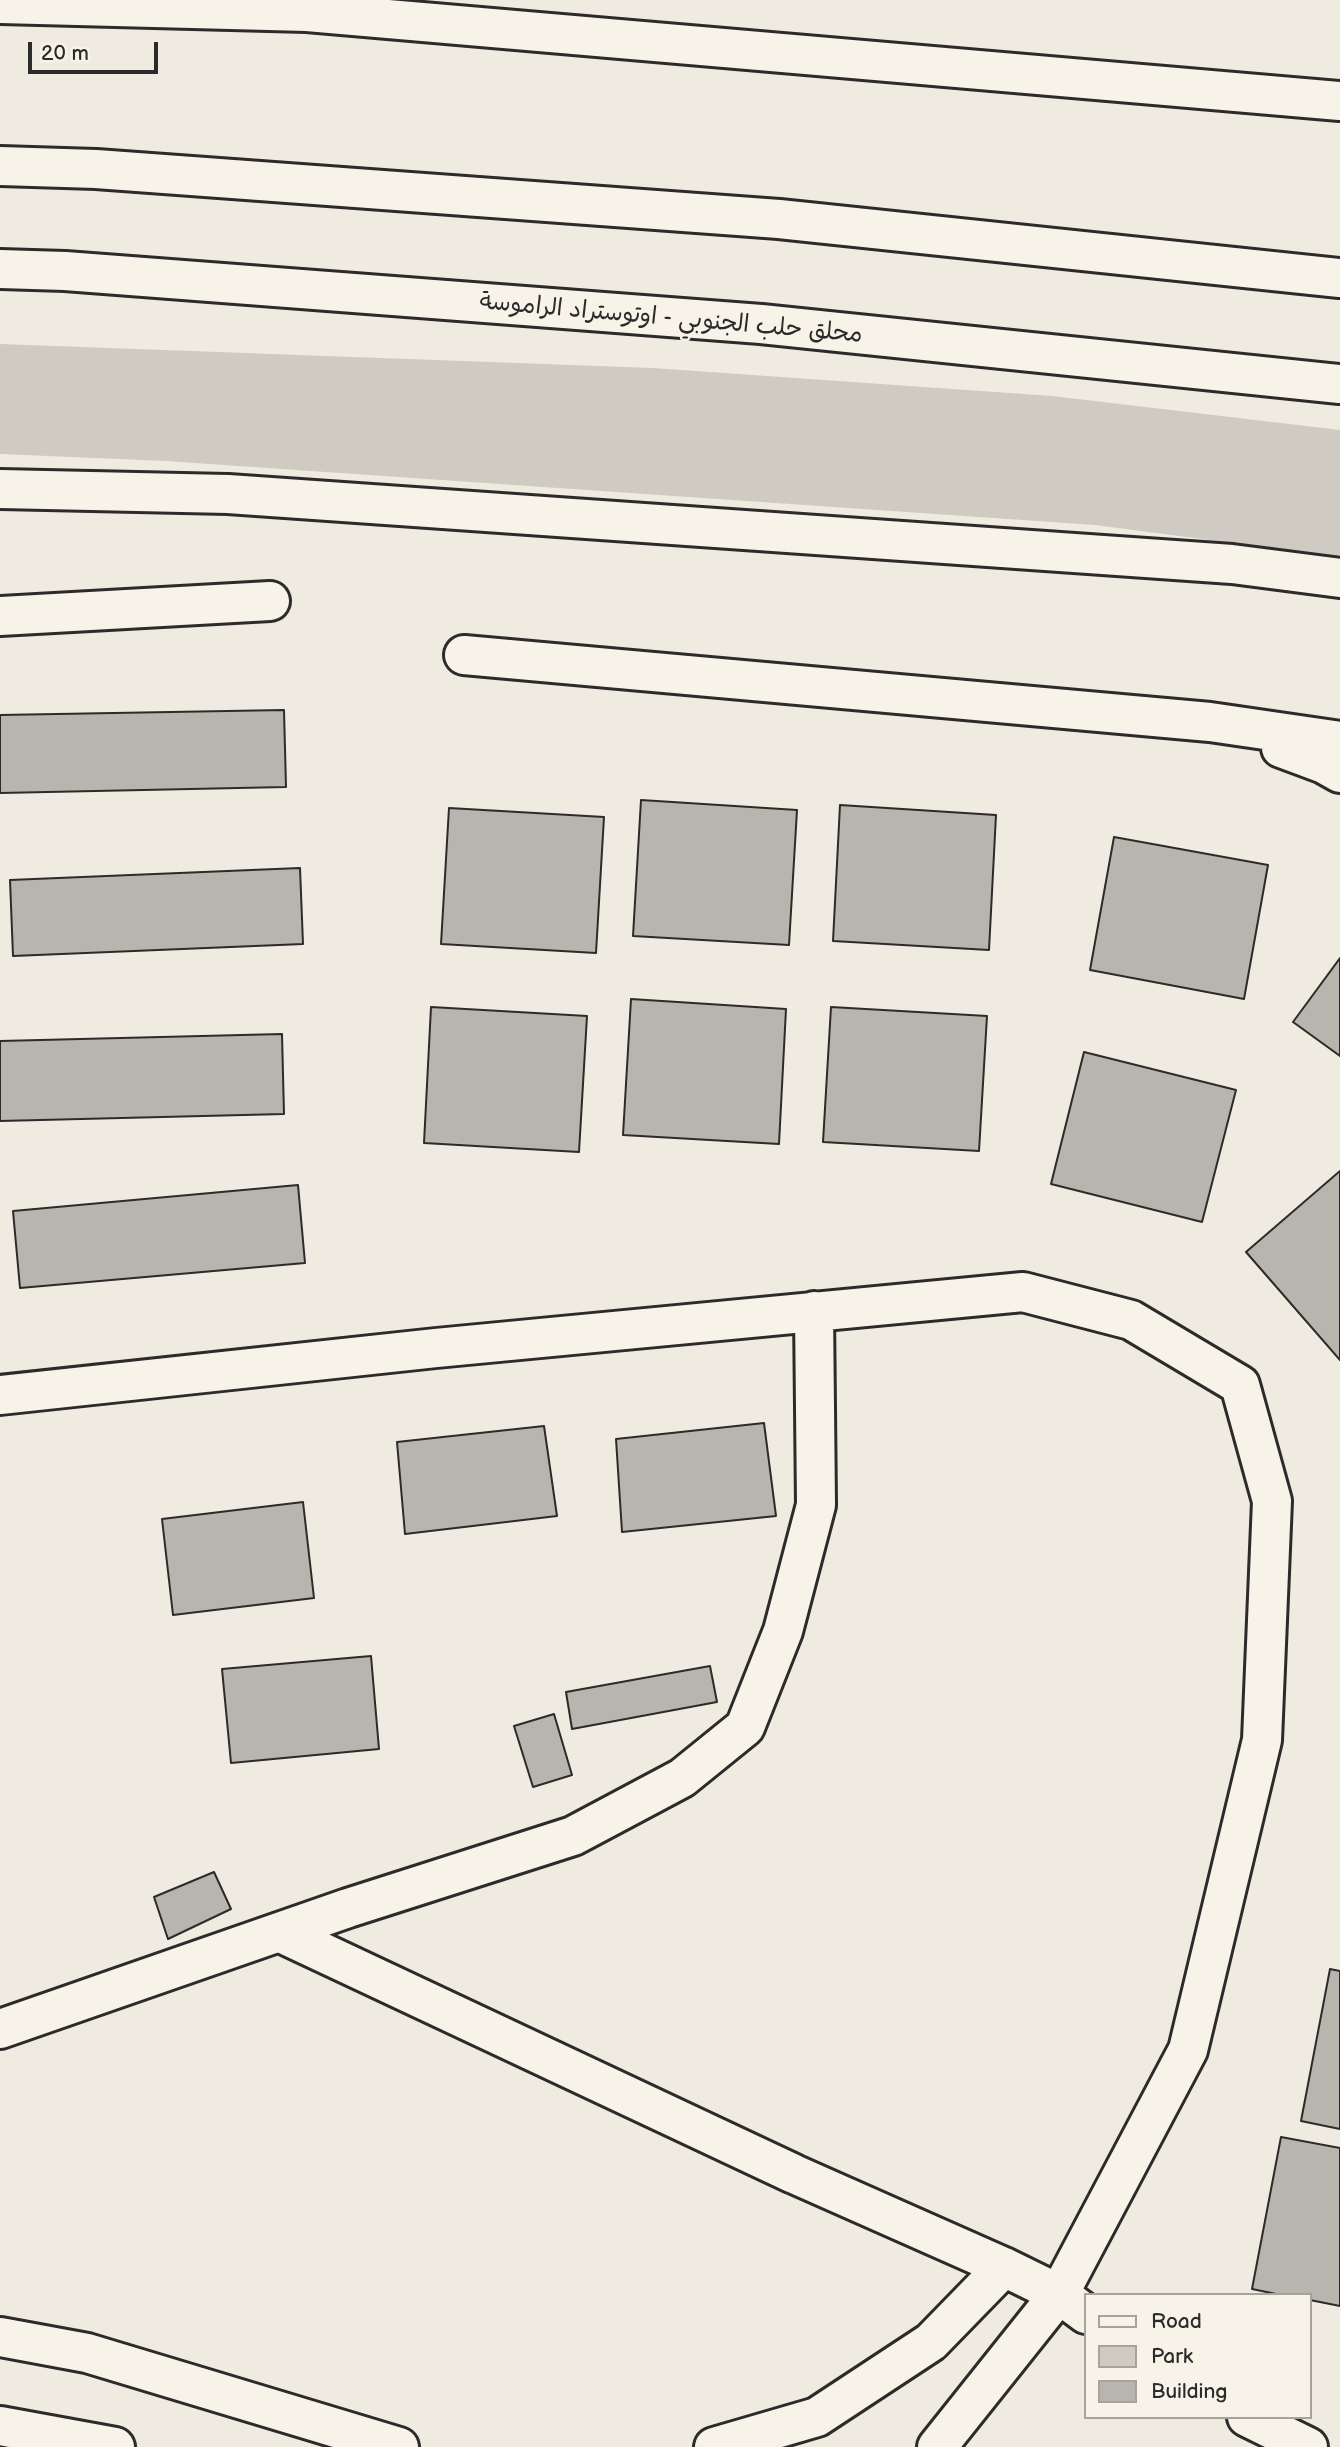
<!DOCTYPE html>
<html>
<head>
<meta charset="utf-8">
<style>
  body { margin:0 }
  #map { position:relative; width:1340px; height:2447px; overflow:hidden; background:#efebe0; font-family:"Balsamiq Sans",sans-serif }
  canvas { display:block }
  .legend { position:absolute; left:1084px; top:2293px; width:228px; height:126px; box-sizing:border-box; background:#f7f3e8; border:2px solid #a5a39c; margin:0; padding:9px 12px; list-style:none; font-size:21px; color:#2b2b2b }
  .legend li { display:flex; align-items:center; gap:14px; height:35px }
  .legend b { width:35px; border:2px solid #a5a39c }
  .scale { position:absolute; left:28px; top:42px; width:130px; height:32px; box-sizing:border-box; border:4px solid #2b2b2b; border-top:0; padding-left:9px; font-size:21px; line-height:24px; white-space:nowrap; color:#2b2b2b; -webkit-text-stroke:5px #f7f3e8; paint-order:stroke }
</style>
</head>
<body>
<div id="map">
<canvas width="1340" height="2447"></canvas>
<ul class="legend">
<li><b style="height:9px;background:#f7f3e8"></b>Road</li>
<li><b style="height:19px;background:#cfcbc2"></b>Park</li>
<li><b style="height:19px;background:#b8b5ae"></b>Building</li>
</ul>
<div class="scale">20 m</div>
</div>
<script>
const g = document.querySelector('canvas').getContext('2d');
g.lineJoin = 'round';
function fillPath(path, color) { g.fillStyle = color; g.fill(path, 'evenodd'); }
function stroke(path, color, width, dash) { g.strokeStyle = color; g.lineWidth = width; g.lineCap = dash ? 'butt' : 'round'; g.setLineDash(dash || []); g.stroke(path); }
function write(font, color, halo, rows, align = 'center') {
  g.font = font + ' "Balsamiq Sans","Playpen Sans Arabic",sans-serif'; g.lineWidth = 5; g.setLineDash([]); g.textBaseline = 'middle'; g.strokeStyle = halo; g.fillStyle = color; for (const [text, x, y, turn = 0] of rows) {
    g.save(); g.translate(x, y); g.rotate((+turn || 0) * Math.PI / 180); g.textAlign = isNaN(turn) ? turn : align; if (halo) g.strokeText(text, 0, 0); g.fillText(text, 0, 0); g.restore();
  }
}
fillPath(new Path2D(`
  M0,344L653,368L1052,396L1340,430V557L1095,525L166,461L0,454Z`), '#cfcbc2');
const building = new Path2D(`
  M284,710L286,787L0,793V715Z
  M641,800L797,810L789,945L633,936Z
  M840,805L996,815L989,950L833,941Z
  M449,808L604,817L596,953L441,944Z
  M1114,837L1268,865L1244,999L1090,970Z
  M300,868L303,944L13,956L10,880Z
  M1340,958V1056L1293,1022Z
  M631,999L786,1009L779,1144L623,1135Z
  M431,1007L587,1016L579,1152L424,1143Z
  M831,1007L987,1016L979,1151L823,1142Z
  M282,1034L284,1114L0,1121V1041Z
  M1084,1052L1236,1090L1202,1222L1051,1184Z
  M1340,1171V1360L1246,1252Z
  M298,1185L305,1263L20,1288L13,1211Z
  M764,1423L776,1516L622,1532L616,1439Z
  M544,1426L557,1516L405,1534L397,1442Z
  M303,1502L314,1598L173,1615L162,1519Z
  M371,1656L379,1749L231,1763L222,1669Z
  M710,1666L717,1702L572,1729L566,1692Z
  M554,1714L572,1775L533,1787L514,1726Z
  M214,1872L231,1909L168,1939L154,1897Z
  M1330,1969L1340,1971V2129L1301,2121Z
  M1281,2137L1340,2148V2306L1310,2300V2295H1281L1252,2289Z`);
fillPath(building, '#b8b5ae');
stroke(building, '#2b2b2b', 2);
const street = new Path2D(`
  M0,4L307,12L1340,101
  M0,489L228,494L1232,564L1340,578
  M0,616L270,601
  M464,655L1210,722L1340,741
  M1281,748L1324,764L1340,773
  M0,1395L436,1348L1023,1292L1131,1320L1240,1385L1272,1501L1262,1740L1188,2050L1059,2294L937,2447
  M279,1932L794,2174L1004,2267L1059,2294L1086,2314
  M0,2029L348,1908L573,1836L682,1778L745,1727L783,1631L816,1505L814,1311
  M0,2337L87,2353L399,2447
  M1247,2417L1308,2447
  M0,2426L115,2447
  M714,2447L817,2417L931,2342L1004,2267`);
const highway = new Path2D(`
  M0,166L96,169L779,219L1340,278
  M0,269L65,271L761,324L1340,384`);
stroke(street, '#2b2b2b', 44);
stroke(highway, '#2b2b2b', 44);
stroke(street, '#f7f3e8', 38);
stroke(highway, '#f7f3e8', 38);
write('24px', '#2b2b2b', '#f7f3e8', [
  ["محلق حلب الجنوبي - اوتوستراد الراموسة",671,319,5]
]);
</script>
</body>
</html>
